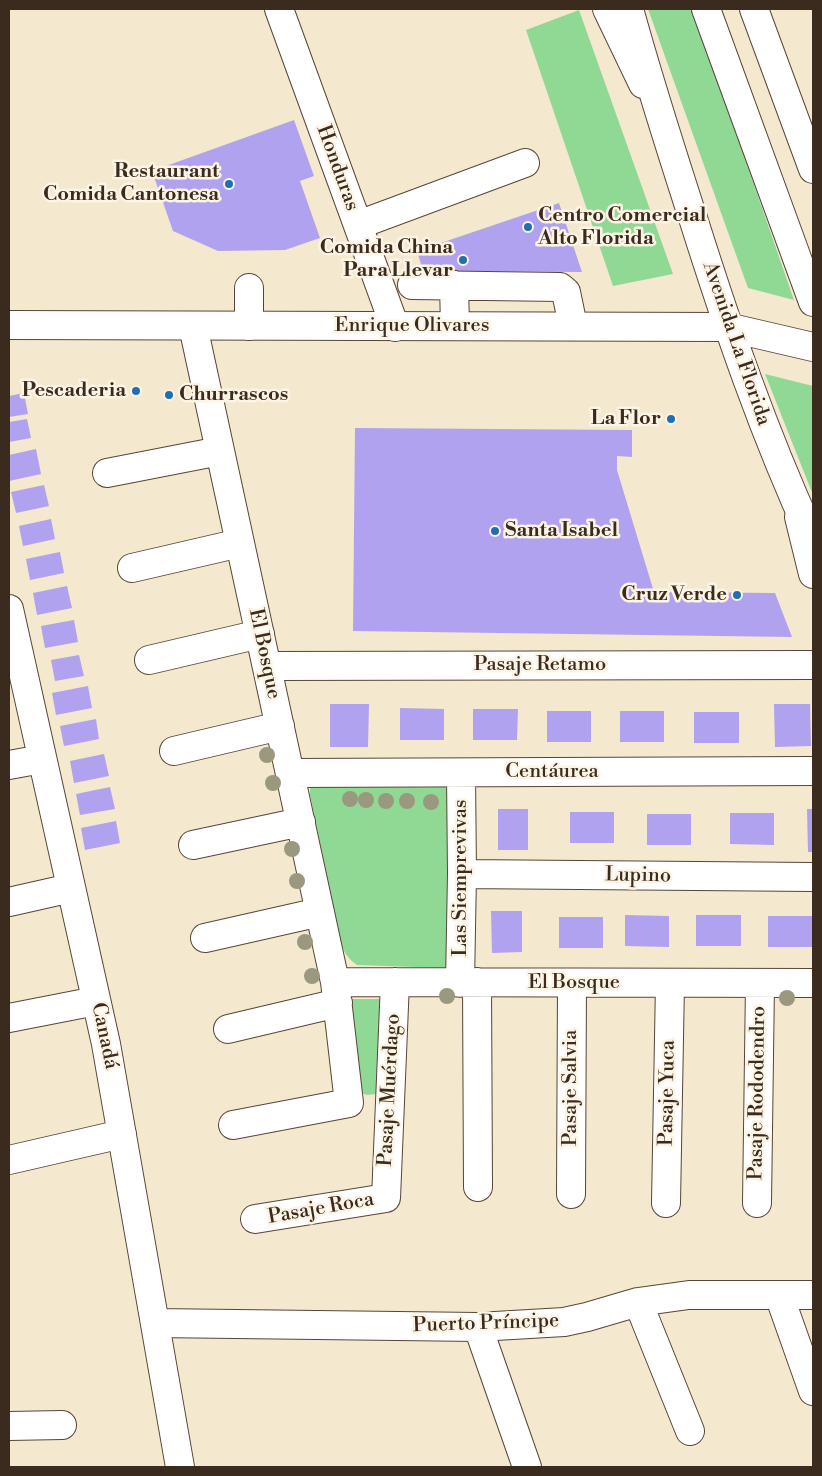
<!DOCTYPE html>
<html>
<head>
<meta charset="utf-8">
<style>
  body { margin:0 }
  #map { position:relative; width:822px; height:1476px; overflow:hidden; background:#f4e8ce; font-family:"Libre Bodoni",serif }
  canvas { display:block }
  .frame { position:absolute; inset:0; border:10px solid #3b2a1e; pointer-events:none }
</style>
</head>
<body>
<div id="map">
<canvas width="822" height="1476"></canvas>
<div class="frame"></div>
</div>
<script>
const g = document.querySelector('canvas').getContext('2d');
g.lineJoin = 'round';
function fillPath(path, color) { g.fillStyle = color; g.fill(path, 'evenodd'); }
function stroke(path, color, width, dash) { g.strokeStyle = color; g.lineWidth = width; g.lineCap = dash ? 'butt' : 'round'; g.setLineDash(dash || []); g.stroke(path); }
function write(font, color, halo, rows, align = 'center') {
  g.font = font + ' "Libre Bodoni",serif'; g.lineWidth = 5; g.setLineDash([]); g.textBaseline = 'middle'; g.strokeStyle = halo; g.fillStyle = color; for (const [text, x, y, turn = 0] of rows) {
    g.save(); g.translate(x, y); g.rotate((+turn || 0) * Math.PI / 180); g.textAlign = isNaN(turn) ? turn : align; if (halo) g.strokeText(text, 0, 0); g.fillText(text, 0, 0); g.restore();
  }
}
fillPath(new Path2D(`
  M648,9H691L701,32L794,300L748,288Z
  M579,10L673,274L613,286L526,30Z
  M765,374L813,386V495Z
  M450,782L448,966L444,968L357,965C347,958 343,951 340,939L310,795V787L313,783Z
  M351,999H387L383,1085L376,1094L367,1095L359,1092L355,1080Z`), '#90d994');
fillPath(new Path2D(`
  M294,120L314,176L300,181L320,238L285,250L218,251L173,231L152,171Z
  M559,203L582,272L423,271L417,251Z
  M24,393L28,414L9,417V396Z
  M27,419L31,438L9,442V422Z
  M355,428L632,430V457L617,456V470L654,592L775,593L792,637L353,631Z
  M36,449L41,474L9,481V455Z
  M44,485L49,506L16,513L11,492Z
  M51,519L55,539L23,546L19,526Z
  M60,552L64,573L30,580L26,559Z
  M67,586L72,608L37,615L33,593Z
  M74,620L78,642L45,648L41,626Z
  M79,655L84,676L55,681L51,660Z
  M88,686L92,708L56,715L52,693Z
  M330,704H369L368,747H330Z
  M774,704H810L811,746L775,747Z
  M400,708L444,709V740H400Z
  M473,709H518L517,740H473Z
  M547,711H591V742H547Z
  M620,711H664V742H620Z
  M694,712H739V743H694Z
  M96,719L99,739L64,746L60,726Z
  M104,754L109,776L74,783L70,761Z
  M110,787L115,809L80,815L76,794Z
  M498,809H528V850H498Z
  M807,809H813V852H808Z
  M570,812H614V843H570Z
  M730,813H774V845L730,844Z
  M647,814H691V845H647Z
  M116,821L120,843L85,850L81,828Z
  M491,911H522V952L492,953Z
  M625,915L669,916V947L625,946Z
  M696,915H741V946H696Z
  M768,916H812V947H768Z
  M559,917H603V948H559Z`), '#b0a2ee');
const minor = new Path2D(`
  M279,9L395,327
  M607,9L643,84
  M754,9L813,169
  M358,225L525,163
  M412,285L560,287L566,292L573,326
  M454,285L455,326
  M249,288V326
  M193,326L335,982L349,1103L233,1125
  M107,473L220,451
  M799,517L813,574
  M132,568L240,543
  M9,609L106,1044L180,1467
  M149,660L260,634
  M267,666L813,665
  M174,751L280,726
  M9,765L42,759
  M290,773L813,771
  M193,845L301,822
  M462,874L813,877
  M9,902L71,888
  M205,938L320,912
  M335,982L813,983
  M477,982L478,1187
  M460,983L462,874L461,773
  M9,1018L96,1001
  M228,1029L338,1003
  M9,1160L122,1134
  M571,1194L572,983
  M666,1203L670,983
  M757,1203L760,983
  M255,1219L386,1198L395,982
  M779,1295L813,1391
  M638,1302L690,1431
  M155,1323L478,1327L564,1322L587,1317L638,1302L689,1295H813
  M478,1327L527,1467
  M9,1426L62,1425`);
const major = new Path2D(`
  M629,9C648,78 670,147 692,215C727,326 764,434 813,540
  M706,9L813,302
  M9,325L727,327L813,347`);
stroke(minor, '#574638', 30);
stroke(major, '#574638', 30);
stroke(minor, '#fff', 28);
stroke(major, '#fff', 28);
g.fillStyle = '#9a987e';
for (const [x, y] of [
  [267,755],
  [273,783],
  [350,799],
  [366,800],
  [386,801],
  [407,801],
  [431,802],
  [292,849],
  [297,881],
  [305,942],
  [312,976],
  [447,996],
  [787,998]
]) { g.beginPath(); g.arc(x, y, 8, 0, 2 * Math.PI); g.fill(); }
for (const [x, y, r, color] of [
  [229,184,5,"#1f6fb2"],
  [528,227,5,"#1f6fb2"],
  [463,260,5,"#1f6fb2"],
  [136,391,5,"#1f6fb2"],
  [169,395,5,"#1f6fb2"],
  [671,419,5,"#1f6fb2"],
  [495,531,5,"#1f6fb2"],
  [737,595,5,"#1f6fb2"]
]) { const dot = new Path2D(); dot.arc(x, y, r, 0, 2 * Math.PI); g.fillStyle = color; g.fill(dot); stroke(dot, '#fcf5e5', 2); }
write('20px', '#3b2a1e', '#fcf5e5', [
  ["Honduras",337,168,70],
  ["Enrique Olivares",412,326],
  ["Avenida La Florida",736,344,71],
  ["El Bosque",264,654,78],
  ["Pasaje Retamo",540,665],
  ["Centáurea",552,772],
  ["Lupino",638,876,1],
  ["Las Siemprevivas",461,878,-90],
  ["El Bosque",574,983],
  ["Canadá",104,1036,78],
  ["Pasaje Salvia",571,1088,-90],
  ["Pasaje Muérdago",390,1090,-87],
  ["Pasaje Yuca",668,1093,-89],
  ["Pasaje Rododendro",758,1093,-89],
  ["Pasaje Roca",321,1209,-10],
  ["Puerto Príncipe",486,1324,-2]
]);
write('bold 20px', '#3b2a1e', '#fcf5e5', [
  ["Restaurant",219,172],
  ["Comida Cantonesa",219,195],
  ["Centro Comercial",538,216,"left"],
  ["Alto Florida",538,239,"left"],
  ["Comida China",453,248],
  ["Para Llevar",453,271],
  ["Pescaderia",126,391],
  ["Churrascos",179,395,"left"],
  ["La Flor",661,419],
  ["Santa Isabel",505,531,"left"],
  ["Cruz Verde",727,595]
], 'right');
</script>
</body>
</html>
